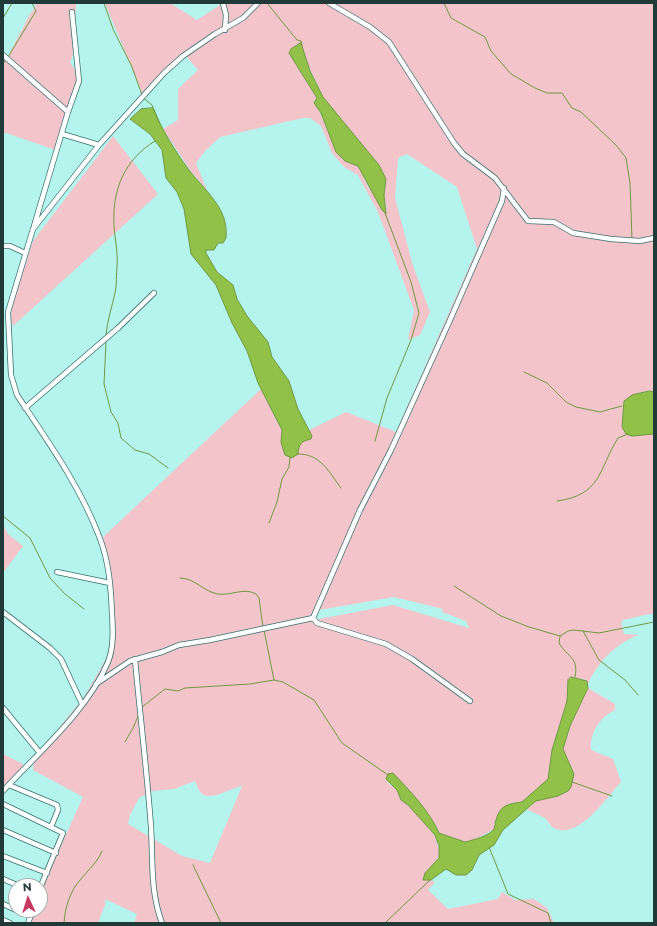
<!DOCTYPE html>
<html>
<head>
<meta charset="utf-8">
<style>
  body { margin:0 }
  #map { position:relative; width:657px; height:926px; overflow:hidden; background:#b5f3ed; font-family:Montserrat,sans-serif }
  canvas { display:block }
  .frame { position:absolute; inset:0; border:4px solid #213a38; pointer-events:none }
  .north { position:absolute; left:8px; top:878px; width:40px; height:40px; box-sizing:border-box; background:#fff; border:1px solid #a6b0af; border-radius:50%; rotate:356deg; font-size:11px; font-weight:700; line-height:16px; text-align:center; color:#213a38 }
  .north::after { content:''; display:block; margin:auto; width:14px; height:18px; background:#c63860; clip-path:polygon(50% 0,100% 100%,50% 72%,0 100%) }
</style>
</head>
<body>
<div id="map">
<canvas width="657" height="926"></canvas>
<div class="frame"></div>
<div class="north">N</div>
</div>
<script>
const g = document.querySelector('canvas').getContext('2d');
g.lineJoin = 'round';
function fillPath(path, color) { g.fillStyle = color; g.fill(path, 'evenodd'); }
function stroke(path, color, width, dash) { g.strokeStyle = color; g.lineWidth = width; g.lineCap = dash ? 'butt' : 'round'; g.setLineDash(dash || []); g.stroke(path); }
fillPath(new Path2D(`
  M34,3H76C76,14 75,24 73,35C71,45 76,52 70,62L75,70L81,71L56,150L3,132V61L5,56L7,58L30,14L36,6Z
  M105,3H170L197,20L223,3H654V392C643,390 632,395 624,401L622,427L630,436L654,434V613L623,620L621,623L624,634L639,635C617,642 597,663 588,684L584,679L569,678L567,701L552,750L548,779L522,802L511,803L495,822L494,829L476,839L465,842L439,833C429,810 410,791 393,773L388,774V783L397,790L401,800L408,804L435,835L440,854L436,863L425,873L426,880H431L435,882L428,890L448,909L498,899L502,892L515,900L534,899L547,908L554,923H134L137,914L105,899V905L98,923H27L32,910H40V892L83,797L33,770L34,759L84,697L113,647V609L103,537L261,389L282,430V447L298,449L302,441L312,438L309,430L346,412L396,432L477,249L457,187L407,154L398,158L395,198L413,266L430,312L420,335L408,340L414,310L378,212L358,175L344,167L332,153L321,126L310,118H303L220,137L205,151L196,163L207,190L190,170L163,129L178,120V89L198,70L186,56L162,75L143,95ZM291,49L307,63L323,97L379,165L386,179L384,195L387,209L368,187L358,166L345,161L331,140L328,130L314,101L317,98L289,53ZM394,597L443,609L442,612L466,621L469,628L393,605L314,620L319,610ZM195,781C197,785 198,790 201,793C209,802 231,788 242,786L210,863L182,856L128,824L130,815L139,798L152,791L174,789Z
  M113,136L158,194L13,326L11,320L12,303L33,241Z
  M3,525L8,534L23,546L3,573Z
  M588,688L615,704V710C599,718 590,732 591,750L613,759L621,782C607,797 578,841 554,828C550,826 549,822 546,819C541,815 532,812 527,809L536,801L564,793L571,787L574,774L563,749L570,726Z
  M3,754L23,764L21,774L3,793Z`), '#f4c4cb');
const water = new Path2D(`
  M301,43L310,71L323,97L379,165L386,179L384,195L386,214L382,210L358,166L345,161L336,152L321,113L314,103L317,98L289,53L291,49Z
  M153,108C162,130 175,151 189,170C205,191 229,208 226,238L223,243H218L214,250H206V253L217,272L233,285L237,299L247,316L268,342L272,357L289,381L298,409L312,436L311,439C301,441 299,444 298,454L292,458L285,455L281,442L282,430L258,383L247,351L232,323L216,285L191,254L184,209L177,192L166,178L162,150L150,134L130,119L141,109Z
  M650,391L654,392V434L632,436L626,434L622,427L624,401L632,395Z
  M571,677L587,681L588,688L570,726L563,749L574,774L571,787L568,791L558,796L536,801L531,805L503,830L494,845L479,855L472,870L466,875H456L446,869L431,880H423L425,873L439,858V846L435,835L408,805L401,800L397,790L386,779L388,774L393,773C410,791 429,810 439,833L465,842C473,840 489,836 494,829C495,827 495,822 496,820C500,805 508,804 522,802L548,779L552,750L567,701L568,680Z`);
fillPath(water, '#91c148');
stroke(water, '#6f9843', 1);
stroke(new Path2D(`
  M104,3L113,29L132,67L142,95
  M267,3L297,40L301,41L302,45
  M444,3L451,18L485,37L491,51L511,74L535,88L547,93H562L572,108L581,112L616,145L626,158L630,183L632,239
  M3,18L12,3
  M8,57L36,11L32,3
  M3,64L6,60
  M143,98L152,105L160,124
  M106,335C107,321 112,307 115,293C117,284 116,275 117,266C118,253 115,239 114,226C112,190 124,160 155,141
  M106,342L104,384L111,412L118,423L121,438L135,450L149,454L168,468
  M524,372L547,383L566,402L576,407L600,412L622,406
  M375,441L387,398L411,340L419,313L411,282L385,213
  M297,454C320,453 329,472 341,488
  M557,501C602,495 598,470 618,438L628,434
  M3,516L30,538L50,578L65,594L84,609
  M269,523L277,502L282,479L289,467L290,457
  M180,578C195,578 204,592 218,594C231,596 244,587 256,594L259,598L263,627
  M454,586L501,616L529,627L560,636
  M264,630L274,680
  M583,631L599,660L625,680L638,695
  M575,677C579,657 568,658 559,643L560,636L568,631L574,630L599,633L654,622
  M142,707L165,689L178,691L185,688L250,684L274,680L283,682L314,700L342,743L388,775
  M125,742L133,728L139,714
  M572,782L612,796
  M489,847L508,894L548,913L551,923
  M193,865L221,923
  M64,923C65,907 70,891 81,879C89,869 97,863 102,851
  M385,923L430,880`), '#6f9843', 1);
const minor = new Path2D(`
  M223,3L226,15L225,30
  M329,3L370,27L389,42L454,143L463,154L495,178L528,221L554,222L573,233L611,239L640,241L654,238
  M3,55L68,112L34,226
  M68,112L79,81L72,12
  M62,134L99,145
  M3,246H10L25,253
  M25,408L118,328L154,293
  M57,572L110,583
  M3,612L50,648L61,659L82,704
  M135,659C140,715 147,771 151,827C153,860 150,891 162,923
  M96,684L130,661L162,652L179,645L210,640L313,618
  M470,701L412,659L386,644L317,623L313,618L360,510L391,450L450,320L502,201L504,188
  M3,708L40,753
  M9,785L57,805L58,810L51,827
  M3,791C38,753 88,710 108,662C114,647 113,629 112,614C111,588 109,561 99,536C80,486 47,440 17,395L11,375L8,312L33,229L99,145L164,73L183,56L215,34L243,18L258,3
  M3,804L63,833L40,888
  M3,830L56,853
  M3,856L47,873
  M3,879L19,886
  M3,904L16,910
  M16,910L31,916
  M3,920L10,923
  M28,923L33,910`);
stroke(minor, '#36716c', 6);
stroke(minor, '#fff', 4.5);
</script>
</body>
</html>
